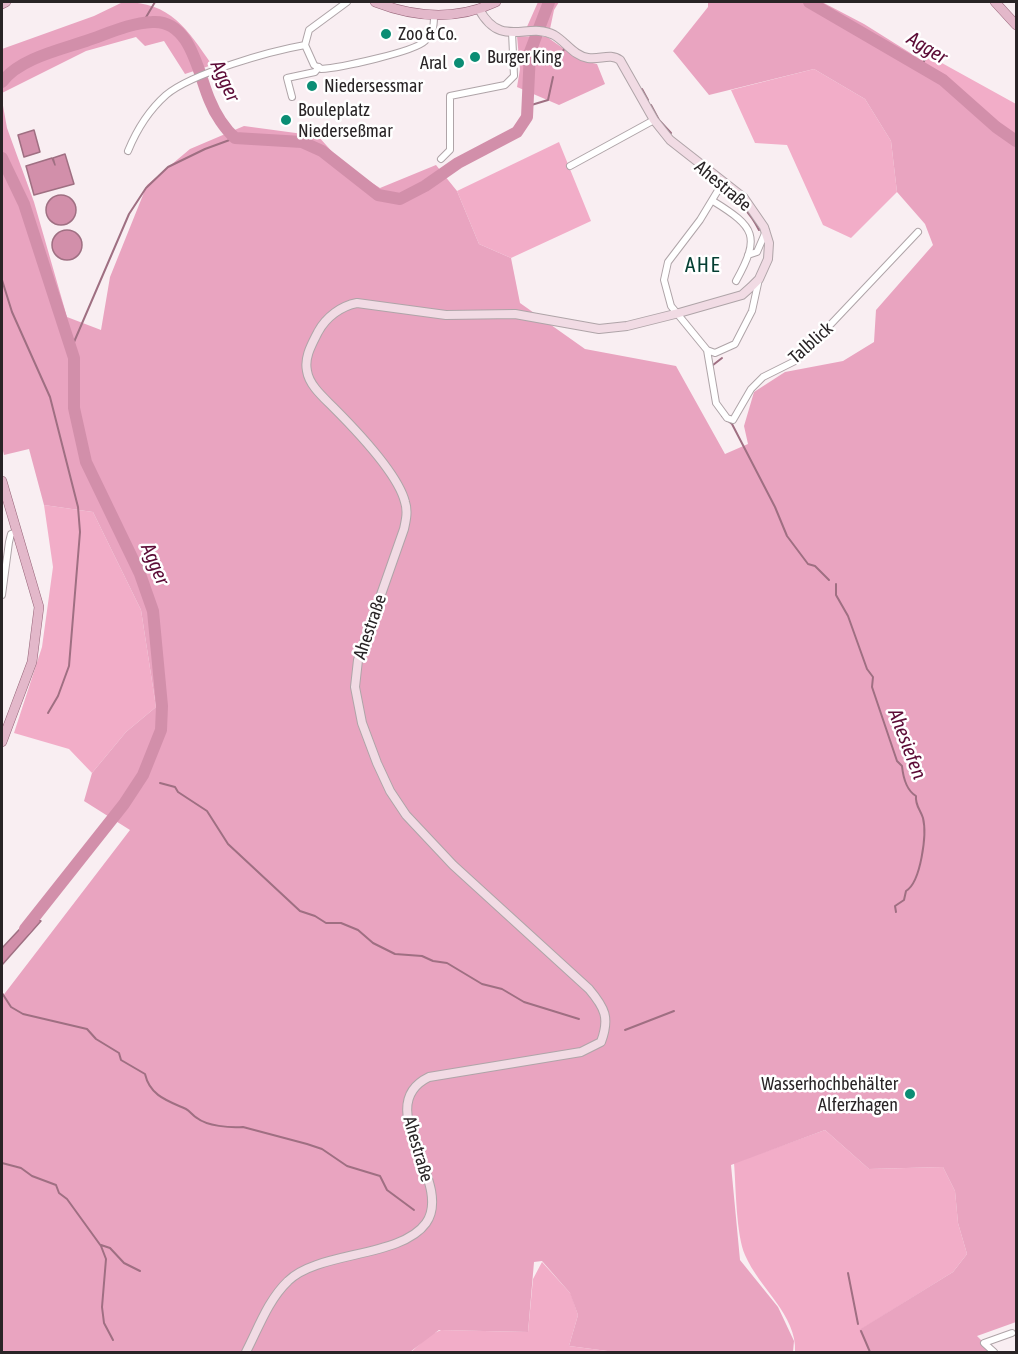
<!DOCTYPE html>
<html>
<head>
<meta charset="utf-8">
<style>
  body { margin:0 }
  #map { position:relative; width:1018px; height:1354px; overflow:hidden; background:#f9eef2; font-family:"Asap Condensed",sans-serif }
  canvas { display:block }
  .frame { position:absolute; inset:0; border:3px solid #292426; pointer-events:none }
</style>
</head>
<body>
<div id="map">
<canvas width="1018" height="1354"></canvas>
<div class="frame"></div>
</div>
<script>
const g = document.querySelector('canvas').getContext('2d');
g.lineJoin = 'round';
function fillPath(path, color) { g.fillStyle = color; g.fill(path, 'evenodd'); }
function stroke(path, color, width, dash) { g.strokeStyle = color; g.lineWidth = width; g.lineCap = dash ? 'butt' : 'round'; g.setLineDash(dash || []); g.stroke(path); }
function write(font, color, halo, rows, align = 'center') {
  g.font = font + ' "Asap Condensed",sans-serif'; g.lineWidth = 5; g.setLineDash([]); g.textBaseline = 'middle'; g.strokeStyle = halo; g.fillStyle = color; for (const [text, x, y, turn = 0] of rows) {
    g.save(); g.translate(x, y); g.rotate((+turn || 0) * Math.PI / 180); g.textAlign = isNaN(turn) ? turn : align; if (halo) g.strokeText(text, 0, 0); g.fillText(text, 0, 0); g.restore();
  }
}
fillPath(new Path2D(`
  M931,57L1016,104V145L921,60Z
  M814,69L865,99L891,141L897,192L851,238L823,225L787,145L755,143L731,90Z
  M559,142L591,221L511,258L479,244L457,191Z
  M44,505L93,512L141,610L156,707L126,732L92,773L69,749L14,733L42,647L53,567Z
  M825,1130L869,1169L943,1167L955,1191L958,1223L967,1254L953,1272L860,1330L871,1352H795C797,1315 759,1288 745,1255C736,1234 736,1187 734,1163Z
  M542,1262L571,1294L578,1315L569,1346L615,1352H411L430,1335L441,1330L528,1332L533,1279Z`), '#f2adc8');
fillPath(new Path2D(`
  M123,2C171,2 187,29 212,65L185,74L164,41L145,46L136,37L86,51L2,93V49L94,16Z
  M538,2H559L554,10L550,29H526Z
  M708,2H822L864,24L947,76L1016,145V1322L977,1336L993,1352H871L859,1330L953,1272L967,1254L958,1223L955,1191L943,1167L869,1169L825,1130L731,1165L740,1260L778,1307L794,1341L793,1352H615L569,1346L578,1315L570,1293L542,1261L534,1262L528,1332L439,1330L410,1352H2V997L130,830L84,801L92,773L126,732L156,707L141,610L93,512L44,505L29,449L4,455L2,447V100L7,128L34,202L67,317L101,330L110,277L147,185L190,149L244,126L318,136L344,165L380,188L436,165L457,191L479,244L511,258L520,303L585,349L676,366L725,454L748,444L744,426L754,392L785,372L843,361L874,342L876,310L933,245L925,224L897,192L891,141L865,99L814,69L709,95L673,51L708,7Z
  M517,36L547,37L580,60L597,64L605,84L559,105L517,87L520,69Z`), '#e9a4c0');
const water = new Path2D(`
  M34,130L40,152L24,157L18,135Z
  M65,154L74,184L34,195L26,166L52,158L55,165L53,158Z
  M46 210a15 15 0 1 1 30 0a15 15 0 1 1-30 0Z
  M52 245a15 15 0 1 1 30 0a15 15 0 1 1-30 0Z
  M31,917L41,921L2,965V948Z`);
fillPath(water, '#d28faa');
stroke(water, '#9f6f82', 1.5);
stroke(new Path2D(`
  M142,24L155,2
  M556,66L565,47
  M921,67L930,49
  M642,89L648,100
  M651,105L659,120L671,133
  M528,106L548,100L553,77
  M723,190C739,202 750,212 759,230
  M2,280L12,312L50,397L78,507L80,532L69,666L58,696L48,713
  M71,349L129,214L146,188L168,167L205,149L235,138
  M713,365L722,358
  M722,416L732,424L775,507L787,536L808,564L815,566L829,580
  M836,584V595L848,616L867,669L873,677L872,687L897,761L902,766C903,776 906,790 916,796C915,805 920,809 923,818C927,834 921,882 906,891L904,900L895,906L896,912
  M160,783L175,787L178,792L207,811L228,844L300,911L315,916L326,923H341L358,930L373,943L395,954L422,956L433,961L447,963L482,984L502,989L524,1002L579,1019
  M2,993L11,1007L23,1014L87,1029L96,1039L119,1053L121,1060L145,1074C150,1096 168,1101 186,1109C190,1111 193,1116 197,1118C207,1126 230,1128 243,1127L307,1144L322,1149L347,1166L380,1176L387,1190L414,1210
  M625,1030L674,1011
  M2,1163L21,1168L32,1176L56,1185L59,1193L67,1199L101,1246L106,1259L102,1307L104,1323L113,1340
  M101,1245L110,1248L124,1263L140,1271
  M848,1273L858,1324
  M861,1331L870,1352`), '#9f6f82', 2);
stroke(new Path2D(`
  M809,2L943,80L996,127L1016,141
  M2,82C19,59 59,50 86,41C107,34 130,23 152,22C191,19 198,74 210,101C215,114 225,129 235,138L302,142L322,151L378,195L400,199L425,186L458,163L517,132L527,117L530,52L549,2
  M2,158L24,204L74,358V408L86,462L140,574L153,611L162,706L161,730L143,775L124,804L25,929`), '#d28faa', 12);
const minor = new Path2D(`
  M305,45L314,65L321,69C339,68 414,52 425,41C433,33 434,27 434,16
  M305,45L309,30L347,2
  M292,97L287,78L315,72L319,67
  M128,151C137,129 148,111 166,95C192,73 271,51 305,45
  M441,159L450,150V96L505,85L514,76L512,32
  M570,166L654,120
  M723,182L700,220L668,262L664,280L671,306L707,350L716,403L727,418L733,420L751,389L763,377L797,360L918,232
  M713,201C755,227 761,236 736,281
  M748,255L757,252L766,231
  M707,350L715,353L735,344L752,311L759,279
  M2,595L9,542L11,534L16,532
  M994,1352L984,1343L1012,1333`);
const secondary = new Path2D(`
  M246,1352C258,1329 268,1300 288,1281C318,1251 401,1258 426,1223C455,1182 369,1106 429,1077L581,1052L601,1042C610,1018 605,1008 589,989L453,865L406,815L390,791L377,763L362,723L355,687L358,660L404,529C406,520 408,511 405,502C398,474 354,428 333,407C323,397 309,385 307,371C304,357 312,344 318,332C326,317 341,306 357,303L446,315L515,314L599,329L627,326L679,313L742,295L751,287L759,279L768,259L769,243L764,227L744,198L670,140L654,120L620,60C610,53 600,60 588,58C574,56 566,42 554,35C528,21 501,50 479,9`);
const primary = new Path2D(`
  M375,2C416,18 456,21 496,2
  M995,2L1016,25
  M2,4L6,2
  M2,481L39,607L32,662L2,742`);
stroke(minor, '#afa4a8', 8);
stroke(secondary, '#afa4a8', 10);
stroke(primary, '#966579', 10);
stroke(minor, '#fff', 6);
stroke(secondary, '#f1dbe4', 8);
stroke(primary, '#e3b8ca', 9);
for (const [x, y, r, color] of [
  [386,34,6,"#0b8d74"],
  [475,57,6,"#0b8d74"],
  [459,63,6,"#0b8d74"],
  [312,86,6,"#0b8d74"],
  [286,120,6,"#0b8d74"],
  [910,1094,6,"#0b8d74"]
]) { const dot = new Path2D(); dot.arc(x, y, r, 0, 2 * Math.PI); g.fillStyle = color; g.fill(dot); stroke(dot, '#fff', 2); }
write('18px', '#292426', '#fff', [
  ["Zoo & Co.",398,34],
  ["Burger King",487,57],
  ["Aral",447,63,"right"],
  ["Niedersessmar",324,86],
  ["Bouleplatz",298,110],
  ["Niederseßmar",298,131],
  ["Wasserhochbehälter",898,1084,"right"],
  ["Alferzhagen",898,1105,"right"]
], 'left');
write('18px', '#292426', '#fff', [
  ["Ahestraße",723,186,40],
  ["Talblick",811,343,-42],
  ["Ahestraße",370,627,-71],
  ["Ahestraße",418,1149,74]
]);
write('italic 20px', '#5c0c37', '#fff', [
  ["Agger",927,48,31],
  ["Agger",225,81,65],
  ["Agger",155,564,67],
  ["Ahesiefen",907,744,69]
]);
g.letterSpacing = '1.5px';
write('21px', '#043e32', '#fff', [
  ["AHE",703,265]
]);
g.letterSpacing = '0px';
</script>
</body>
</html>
